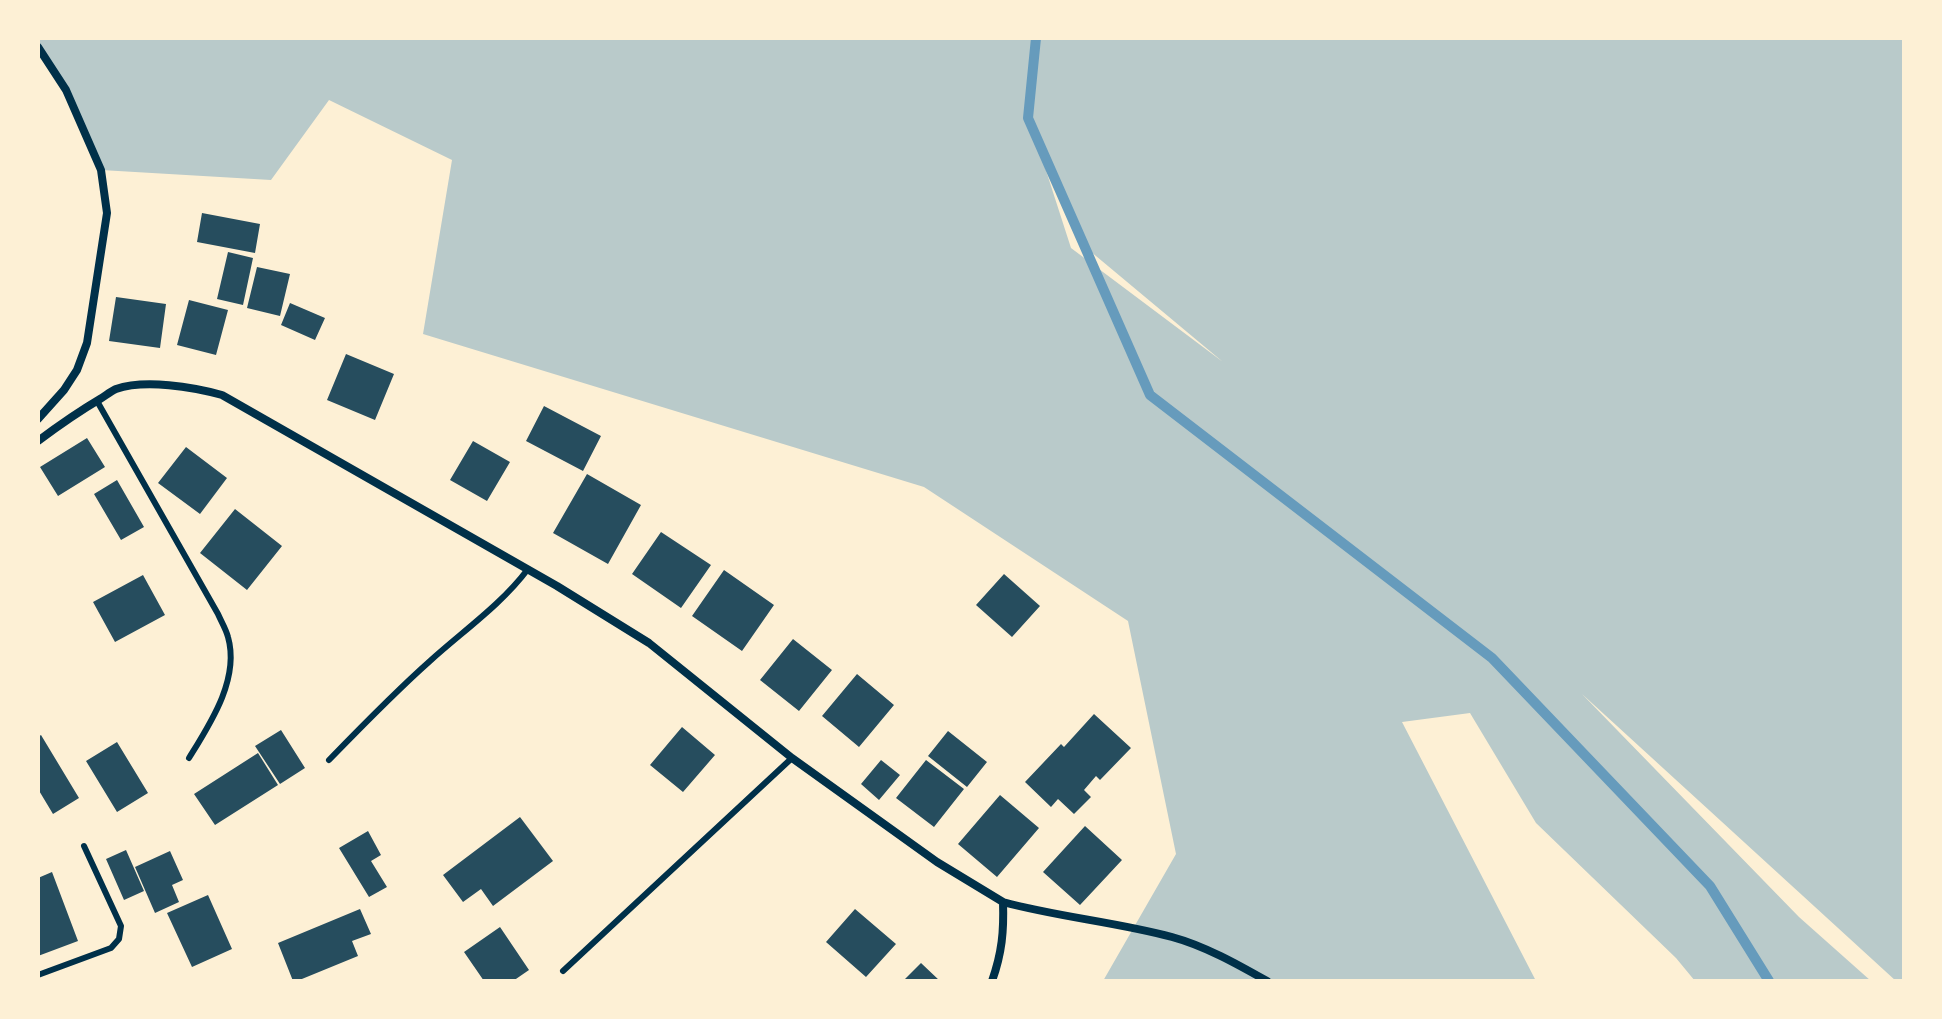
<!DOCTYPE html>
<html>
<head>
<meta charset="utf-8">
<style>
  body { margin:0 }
  #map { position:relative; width:1942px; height:1019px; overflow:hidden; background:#fdf0d5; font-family:"PT Sans Narrow",sans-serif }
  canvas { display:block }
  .frame { position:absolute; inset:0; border:40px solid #fdf0d5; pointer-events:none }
</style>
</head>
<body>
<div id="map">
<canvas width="1942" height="1019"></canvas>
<div class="frame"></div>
</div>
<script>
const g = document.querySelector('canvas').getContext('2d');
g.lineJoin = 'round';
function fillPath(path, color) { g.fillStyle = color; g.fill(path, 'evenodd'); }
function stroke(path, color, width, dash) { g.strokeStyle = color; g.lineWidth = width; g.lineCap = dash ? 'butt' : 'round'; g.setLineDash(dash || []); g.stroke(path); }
fillPath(new Path2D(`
  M38,38H1904V981H1896L1582,694L1799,917L1871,981H1695L1676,958L1536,823L1470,713L1402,722L1536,981H1103L1176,854L1128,621L924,487L423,334L452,160L329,100L271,180L101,170L66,90L38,48ZM1042,151L1084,246L1223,362L1071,248L1041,155Z`), '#b9caca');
stroke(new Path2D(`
  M1036,38L1028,118L1150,395L1492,658L1710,886L1769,981`), '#669bbc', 10);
fillPath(new Path2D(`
  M202,213L260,224L255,253L197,242Z
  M228,252L253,258L243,305L217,299Z
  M257,267L290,274L280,316L247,308Z
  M116,297L166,304L160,348L109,341Z
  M189,300L228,310L216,355L177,345Z
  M290,303L325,318L315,340L281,325Z
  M346,354L394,374L375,420L327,400Z
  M544,406L601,436L583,471L526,441Z
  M87,438L105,467L58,496L40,467Z
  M473,441L510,462L487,501L450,480Z
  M186,447L227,478L200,514L158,483Z
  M587,474L641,505L608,564L553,533Z
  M117,480L144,527L121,540L94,494Z
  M235,509L282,546L247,590L200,553Z
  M661,532L711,565L681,608L632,574Z
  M724,570L774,605L742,651L692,616Z
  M1004,574L1040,606L1012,637L976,605Z
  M143,575L165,615L115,642L93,602Z
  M793,639L832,670L799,711L760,680Z
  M857,674L894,705L859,747L822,716Z
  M1094,714L1131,748L1100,780L1096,776L1084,790L1091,797L1074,814L1058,799L1051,807L1025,782L1061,744L1064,747Z
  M682,727L715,755L683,792L650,765Z
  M281,730L305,768L280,784L255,746Z
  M948,731L987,762L967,787L928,756Z
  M41,735L79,798L53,814L38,789V737Z
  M117,742L148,793L117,812L86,761Z
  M258,753L278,785L215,825L194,794Z
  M881,760L900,775L879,800L861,784Z
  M926,760L964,789L934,827L896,798Z
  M1000,795L1039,828L997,877L958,844Z
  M520,817L553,861L493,906L481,889L463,902L443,875Z
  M1085,826L1122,860L1080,905L1043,872Z
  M368,831L381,855L371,861L387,887L369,897L339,848Z
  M126,850L144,891L124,900L106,859Z
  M170,851L183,880L172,885L179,902L155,913L135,867Z
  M52,872L78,941L38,956V878Z
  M208,895L232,949L192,967L167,913Z
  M360,909L371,934L352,941L358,956L297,981H293L278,943Z
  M855,909L896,944L866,977L826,942Z
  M500,927L529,970L513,981H484L464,952Z
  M921,963L940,981H903Z`), '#264d5e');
stroke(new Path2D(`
  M97,401L218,614C221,621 226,629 228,637C240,679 210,724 189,758
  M329,760C362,726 395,692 430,661C463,631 501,605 528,569
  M563,971L792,758
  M38,975L111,948L119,939L121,926L84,846`), '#003049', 6);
stroke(new Path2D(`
  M38,47L66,90L101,170L107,213L87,343L77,370L64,390L38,419
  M38,441C58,426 78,412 100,399C105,396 111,391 116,389C145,379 193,387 222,395L557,586L649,643L792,758L937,862L1003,902C1004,931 1002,953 992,981
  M1003,902C1058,917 1116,922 1172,937C1205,946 1237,964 1267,981`), '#003049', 8);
</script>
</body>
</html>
